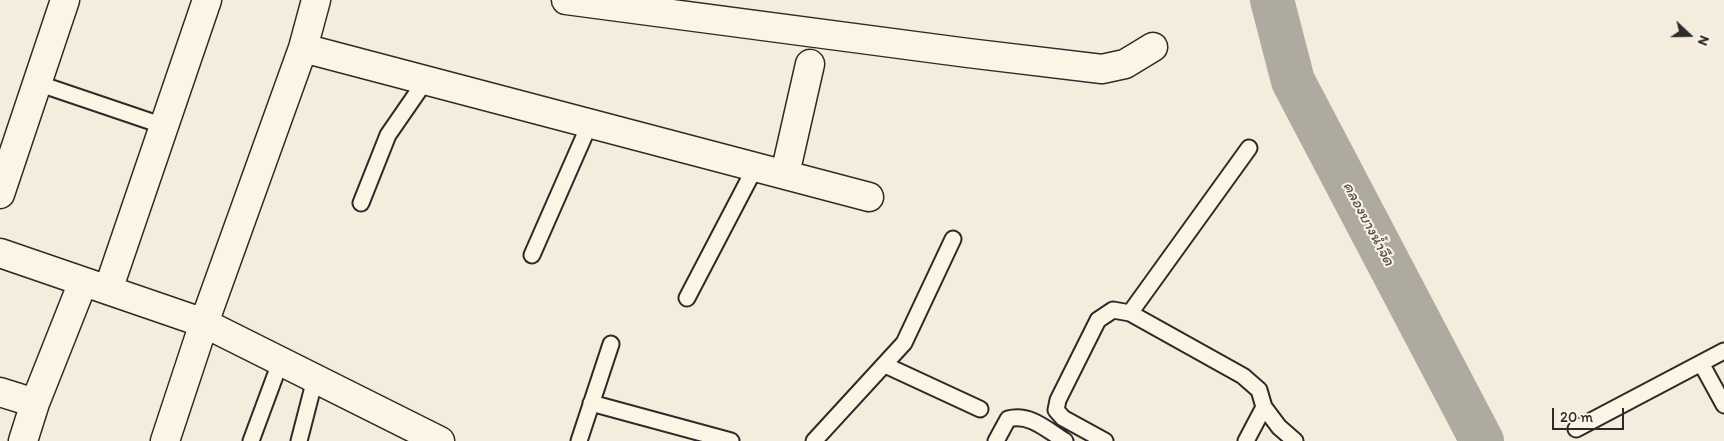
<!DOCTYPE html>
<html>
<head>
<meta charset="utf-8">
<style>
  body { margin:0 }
  #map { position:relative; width:1724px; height:441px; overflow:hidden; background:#f4edde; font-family:Itim,sans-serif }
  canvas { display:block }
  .north { position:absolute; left:1664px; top:10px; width:50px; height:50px; -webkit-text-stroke:4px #fcf5e5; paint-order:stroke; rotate:111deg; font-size:14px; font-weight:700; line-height:20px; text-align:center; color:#2b2b2b }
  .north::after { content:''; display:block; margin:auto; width:18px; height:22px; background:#2b2b2b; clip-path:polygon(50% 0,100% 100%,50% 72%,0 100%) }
  .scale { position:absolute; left:1552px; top:408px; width:72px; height:22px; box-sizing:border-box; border:2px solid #2b2b2b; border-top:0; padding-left:6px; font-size:15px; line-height:18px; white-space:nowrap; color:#2b2b2b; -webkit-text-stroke:4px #fcf5e5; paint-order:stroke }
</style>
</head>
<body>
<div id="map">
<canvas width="1724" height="441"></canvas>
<div class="north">N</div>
<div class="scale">20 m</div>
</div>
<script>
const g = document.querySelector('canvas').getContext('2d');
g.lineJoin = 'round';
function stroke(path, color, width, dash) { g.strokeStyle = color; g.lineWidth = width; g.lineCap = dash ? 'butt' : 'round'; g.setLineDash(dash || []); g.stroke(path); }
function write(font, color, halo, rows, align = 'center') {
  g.font = font + ' Itim,"Playpen Sans Thai",sans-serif'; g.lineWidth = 4; g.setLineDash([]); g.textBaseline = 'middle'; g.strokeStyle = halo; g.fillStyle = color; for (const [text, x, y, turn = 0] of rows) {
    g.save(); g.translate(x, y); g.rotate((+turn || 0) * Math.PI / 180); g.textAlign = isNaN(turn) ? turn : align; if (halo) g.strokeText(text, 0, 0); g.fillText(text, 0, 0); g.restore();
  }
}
stroke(new Path2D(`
  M1272,0L1293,81L1482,441`), '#afaaa0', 44);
const lane = new Path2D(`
  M37,83L164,126
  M361,203L388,135L426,80
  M532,255L590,123
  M687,298L756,166
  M1130,313L1249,148
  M1701,363L1724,405
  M885,365L980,409
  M591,403L731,441
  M1576,429L1724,351
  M251,441L281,360
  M299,441L315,379
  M579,441L611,344
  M814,441L904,343L953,239
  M996,441L1008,419C1030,413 1047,430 1065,441
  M1105,441L1063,418L1056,410L1058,400L1098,320L1113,310L1130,313L1243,376L1259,390L1264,407L1279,427L1295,441
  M1246,441L1264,407`);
const street = new Path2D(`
  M566,0L968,53L1102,69L1125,64L1153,47
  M303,48L869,197
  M785,174L810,64
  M0,194L65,0
  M0,253L204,323L440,441
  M108,290L207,0
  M0,392L35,403
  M23,441L35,403L83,282
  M165,441L204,323L303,48L316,0`);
stroke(lane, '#2b2b2b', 19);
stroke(street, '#2b2b2b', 31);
stroke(lane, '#fcf5e5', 15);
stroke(street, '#fcf5e5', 28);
write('italic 16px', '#595754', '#fcf5e5', [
  ["คลองบางน้ำจืด",1368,224,62]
]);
</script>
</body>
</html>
